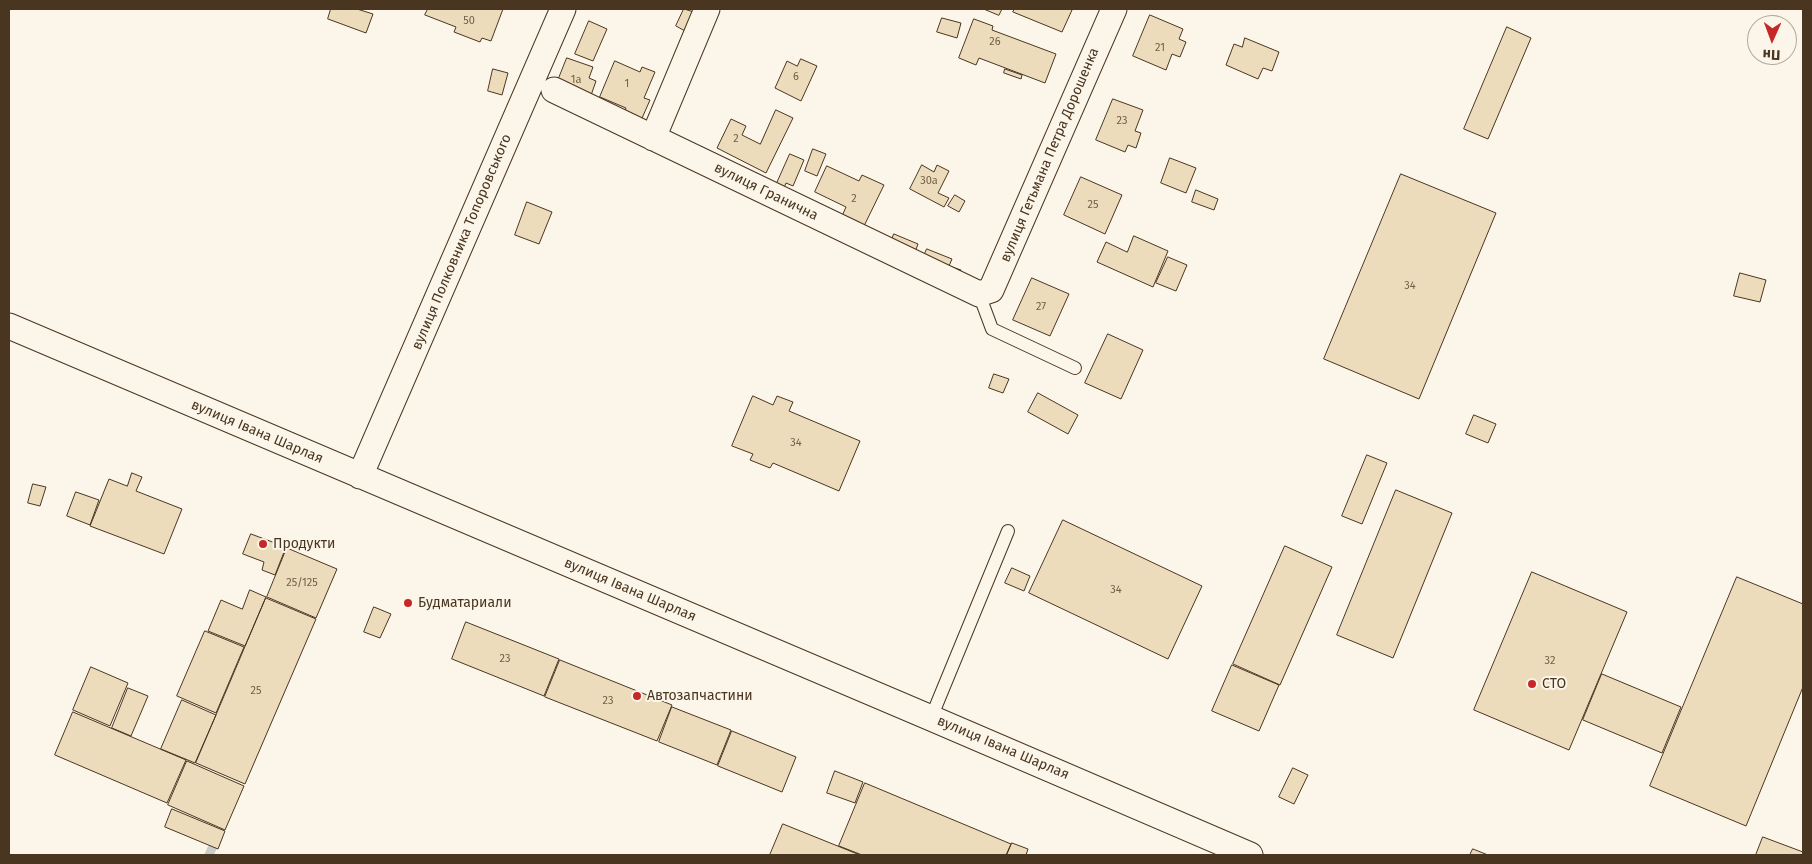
<!DOCTYPE html>
<html>
<head>
<meta charset="utf-8">
<style>
  body { margin:0 }
  #map { position:relative; width:1812px; height:864px; overflow:hidden; background:#fbf6e9; font-family:"Fira Sans",sans-serif }
  canvas { display:block }
  .frame { position:absolute; inset:0; border:10px solid #4a3520; pointer-events:none }
  .north { position:absolute; left:1747px; top:15px; width:50px; height:50px; box-sizing:border-box; background:#fbf6e9; border:1px solid #b4a999; border-radius:50%; rotate:182deg; font-size:14px; font-weight:700; line-height:20px; text-align:center; color:#4a3520 }
  .north::after { content:''; display:block; margin:auto; width:18px; height:22px; background:#c62828; clip-path:polygon(50% 0,100% 100%,50% 72%,0 100%) }
</style>
</head>
<body>
<div id="map">
<canvas width="1812" height="864"></canvas>
<div class="frame"></div>
<div class="north">Пн</div>
</div>
<script>
const g = document.querySelector('canvas').getContext('2d');
g.lineJoin = 'round';
function stroke(path, color, width, dash) { g.strokeStyle = color; g.lineWidth = width; g.lineCap = dash ? 'butt' : 'round'; g.setLineDash(dash || []); g.stroke(path); }
function fillPath(path, color) { g.fillStyle = color; g.fill(path, 'evenodd'); }
function write(font, color, halo, rows, align = 'center') {
  g.font = font + ' "Fira Sans",sans-serif'; g.lineWidth = 4; g.setLineDash([]); g.textBaseline = 'middle'; g.strokeStyle = halo; g.fillStyle = color; for (const [text, x, y, turn = 0] of rows) {
    g.save(); g.translate(x, y); g.rotate((+turn || 0) * Math.PI / 180); g.textAlign = isNaN(turn) ? turn : align; if (halo) g.strokeText(text, 0, 0); g.fillText(text, 0, 0); g.restore();
  }
}
stroke(new Path2D(`
  M209,855L217,837`), '#c9cecd', 9);
const building = new Path2D(`
  M331,9H357L373,14L366,33L328,19Z
  M428,9H503L491,41L482,38L480,42L454,32L456,27L425,15Z
  M684,9L694,12L685,31L676,26Z
  M984,9H1002L999,15Z
  M1015,9H1069L1072,10L1062,32L1013,12Z
  M1150,15L1183,29L1179,39L1186,42L1180,57L1172,54L1166,70L1133,56Z
  M942,18L961,23L957,38L937,32Z
  M974,19L993,26L992,30L1056,54L1045,83L979,58L976,65L959,58Z
  M589,21L607,29L593,61L575,54Z
  M1507,27L1531,38L1488,139L1464,129Z
  M1245,38L1279,52L1272,71L1263,68L1258,79L1226,65L1234,44L1242,47Z
  M567,58L593,67L589,78L596,81L589,101L557,83Z
  M801,59L817,66L801,101L775,88L787,61L797,66Z
  M615,61L640,72L642,67L655,72L644,98L650,100L639,125L622,118L626,108L600,97Z
  M493,69L508,73L502,95L488,91Z
  M1005,69L1022,75L1021,79L1004,73Z
  M1113,99L1143,110L1135,131L1141,133L1136,148L1128,145L1125,152L1096,140Z
  M776,110L793,118L766,173L717,148L731,119L746,126L742,135L760,144Z
  M813,149L826,154L817,176L805,171Z
  M790,154L804,160L793,186L786,183L781,195L773,192Z
  M1170,158L1196,168L1186,193L1161,183Z
  M922,165L934,172L937,165L949,171L938,193L949,198L944,207L910,189Z
  M827,166L859,181L862,175L884,185L864,226L842,216L846,207L815,192Z
  M1401,174L1496,213L1419,399L1324,359Z
  M1081,177L1122,195L1105,234L1064,215Z
  M1196,190L1218,199L1214,210L1192,202Z
  M955,195L965,201L959,212L948,206Z
  M527,202L552,212L539,244L515,235Z
  M894,234L918,244L915,252L891,242Z
  M1134,236L1168,251L1153,287L1097,262L1106,242L1127,252Z
  M927,249L952,259L949,266L961,270L958,277L921,262Z
  M1168,257L1187,265L1176,291L1156,283Z
  M1740,273L1766,280L1760,302L1734,296Z
  M1032,278L1069,294L1050,336L1013,320Z
  M1108,334L1143,350L1121,399L1085,383Z
  M994,374L1009,379L1003,393L989,388Z
  M1038,393L1078,415L1068,434L1028,412Z
  M753,396L773,405L777,396L793,402L789,411L860,441L839,491L773,463L770,468L750,460L753,454L732,446Z
  M1474,415L1496,424L1488,443L1466,434Z
  M1367,455L1387,463L1362,524L1342,516Z
  M132,473L142,477L136,491L182,509L164,554L90,526L109,479L127,486Z
  M33,484L46,487L40,506L28,503Z
  M1396,490L1452,513L1393,658L1337,635Z
  M76,492L99,500L90,525L67,516Z
  M1063,520L1202,586L1168,659L1029,593Z
  M251,534L286,547L275,575L262,570L264,562L243,554Z
  M1285,546L1332,567L1280,685L1233,664Z
  M287,548L337,569L316,618L267,597Z
  M1012,568L1030,576L1024,591L1005,583Z
  M1532,572L1627,612L1569,750L1474,710Z
  M1737,577L1803,604V687L1746,826L1650,786Z
  M250,590L266,597L245,646L208,631L221,600L242,609Z
  M266,598L316,619L245,784L196,763Z
  M374,607L391,614L380,638L364,632Z
  M466,622L559,659L544,696L452,659Z
  M205,631L244,647L216,713L177,696Z
  M560,660L672,705L657,741L545,697Z
  M1232,665L1279,685L1259,731L1212,711Z
  M91,667L128,683L110,726L73,710Z
  M1602,674L1681,707L1662,753L1583,720Z
  M128,688L148,696L131,736L112,728Z
  M182,700L216,715L195,763L161,749Z
  M672,707L731,730L717,765L659,742Z
  M73,712L186,760L167,803L55,755Z
  M732,731L796,757L782,792L718,766Z
  M187,761L244,786L225,830L168,805Z
  M1293,768L1308,775L1294,804L1279,797Z
  M835,771L863,782L855,803L827,793Z
  M865,783L1011,844L1006,855H862L839,846Z
  M172,809L225,831L218,849L165,827Z
  M783,824L860,855H770Z
  M1763,837L1803,852V855H1756Z
  M1012,843L1028,849L1026,855H1007Z
  M1473,849L1488,855H1470Z`);
fillPath(building, '#ecdcbc');
stroke(building, '#4a3520', 1);
const lane = new Path2D(`
  M979,294L992,329L1075,368
  M931,718L1008,531`);
const street = new Path2D(`
  M554,90L979,294L991,290L1114,9
  M653,138L707,9
  M9,326L931,718L1250,855
  M360,476L563,9`);
stroke(lane, '#4a3520', 14);
stroke(street, '#4a3520', 27);
stroke(lane, '#fbf6e9', 12);
stroke(street, '#fbf6e9', 25);
for (const [x, y, r, color] of [
  [263,544,5,"#c62828"],
  [408,603,5,"#c62828"],
  [1532,684,5,"#c62828"],
  [637,696,5,"#c62828"]
]) { const dot = new Path2D(); dot.arc(x, y, r, 0, 2 * Math.PI); g.fillStyle = color; g.fill(dot); stroke(dot, '#fbf6e9', 2); }
write('11px', '#725f47', null, [
  ["50",469,21],
  ["26",995,42],
  ["21",1160,48],
  ["6",796,77],
  ["1а",576,80],
  ["1",627,84],
  ["23",1122,121],
  ["2",736,139],
  ["30а",929,181],
  ["2",854,199],
  ["25",1093,205],
  ["34",1410,286],
  ["27",1041,307],
  ["34",796,443],
  ["25/125",302,583],
  ["34",1116,590],
  ["23",505,659],
  ["32",1550,661],
  ["25",256,691],
  ["23",608,701]
]);
write('14px', '#4a3520', '#fbf6e9', [
  ["вулиця Гетьмана Петра Дорошенка",1050,155,-67],
  ["вулиця Гранична",766,192,26],
  ["вулиця Полковника Топоровського",462,242,-67],
  ["вулиця Івана Шарлая",257,432,23],
  ["вулиця Івана Шарлая",630,590,23],
  ["вулиця Івана Шарлая",1003,748,23]
]);
write('14px', '#4a3520', '#fbf6e9', [
  ["Продукти",273,544],
  ["Будматариали",418,603],
  ["СТО",1542,684],
  ["Автозапчастини",647,696]
], 'left');
</script>
</body>
</html>
